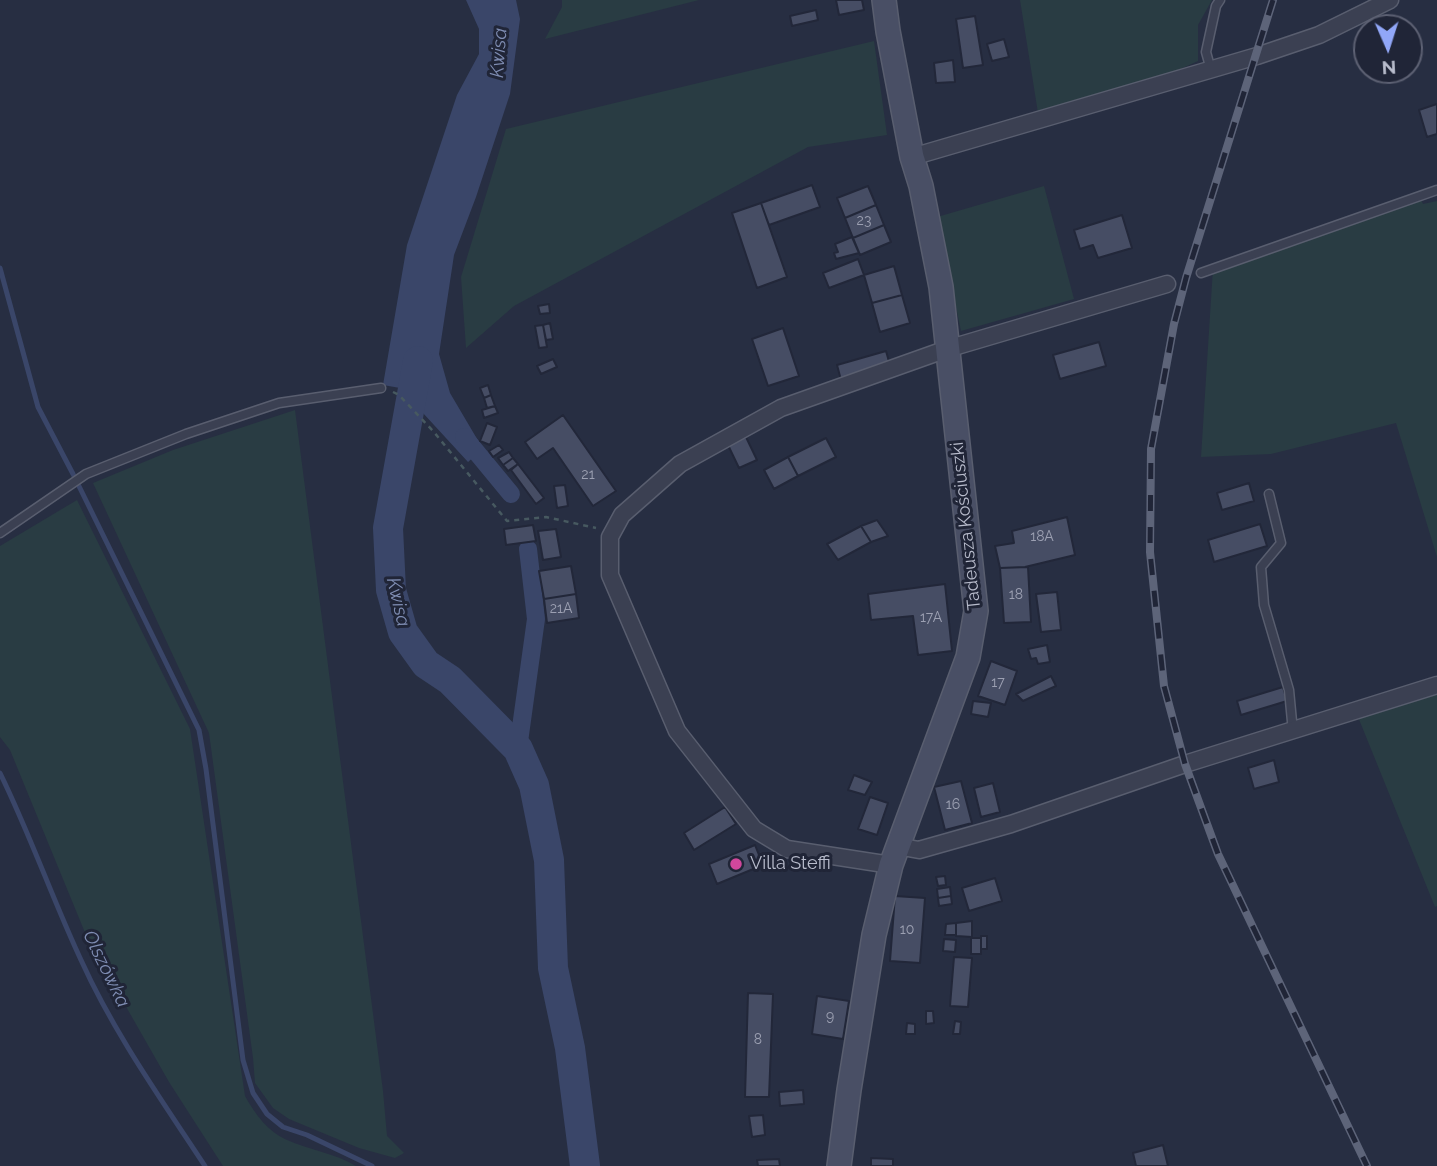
<!DOCTYPE html>
<html>
<head>
<meta charset="utf-8">
<style>
  body { margin:0 }
  #map { position:relative; width:1437px; height:1166px; overflow:hidden; background:#272e42; font-family:Raleway,sans-serif }
  canvas { display:block }
  .north { position:absolute; left:1353px; top:14px; width:70px; height:70px; box-sizing:border-box; background:#202537; border:2px solid #5d6173; border-radius:50%; rotate:177deg; font-size:19px; font-weight:700; line-height:28px; text-align:center; color:#b8bccc }
  .north::after { content:''; display:block; margin:auto; width:24px; height:32px; background:#91a7f8; clip-path:polygon(50% 0,100% 100%,50% 72%,0 100%) }
</style>
</head>
<body>
<div id="map">
<canvas width="1437" height="1166"></canvas>
<div class="north">N</div>
</div>
<script>
const g = document.querySelector('canvas').getContext('2d');
g.lineJoin = 'round';
function fillPath(path, color) { g.fillStyle = color; g.fill(path, 'evenodd'); }
function stroke(path, color, width, dash) { g.strokeStyle = color; g.lineWidth = width; g.lineCap = dash ? 'butt' : 'round'; g.setLineDash(dash || []); g.stroke(path); }
function write(font, color, halo, rows, align = 'center') {
  g.font = font + ' Raleway,sans-serif'; g.lineWidth = 6; g.setLineDash([]); g.textBaseline = 'middle'; g.strokeStyle = halo; g.fillStyle = color; for (const [text, x, y, turn = 0] of rows) {
    g.save(); g.translate(x, y); g.rotate((+turn || 0) * Math.PI / 180); g.textAlign = isNaN(turn) ? turn : align; if (halo) g.strokeText(text, 0, 0); g.fillText(text, 0, 0); g.restore();
  }
}
fillPath(new Path2D(`
  M562,0H699L545,39L562,7Z
  M1020,0H1212L1198,25V61L1161,78L1038,113Z
  M874,41L887,135L808,147L514,306L466,348L461,277L506,129Z
  M1044,186L1074,299L961,331L937,217Z
  M1419,196L1423,204L1437,201V557L1396,423L1271,454L1201,457L1213,268Z
  M295,410L383,1091L387,1136L404,1153L395,1158L359,1148L289,1119L273,1108L255,1083L253,1058L209,733L93,483L173,450Z
  M77,500L190,729L245,1096C255,1114 268,1132 287,1140C310,1150 334,1153 356,1166H223L169,1082L88,940L10,750L0,737V546Z
  M1437,685V906L1435,907L1356,712Z`), '#293c43');
fillPath(new Path2D(`
  M466,0H516L520,19L510,94L476,197L454,255L439,354L450,393L483,449L468,462L400,388L383,385L407,245L457,95L479,54V29Z`), '#3a4669');
stroke(new Path2D(`
  M0,268L38,407L73,474L199,730L206,769L243,1060L253,1093L267,1114L283,1127L307,1135L372,1166
  M0,773C30,834 52,898 81,960C114,1033 161,1099 205,1166`), '#3a4669', 5);
stroke(new Path2D(`
  M464,437L511,494
  M518,749L536,619L528,549`), '#3a4669', 18);
stroke(new Path2D(`
  M418,361L388,528L391,590L403,632L426,664L450,680L518,749L534,785L549,860L553,968L570,1048L585,1166`), '#3a4669', 30);
const building = new Path2D(`
  M836,0H862L864,10L839,15Z
  M816,10L818,20L792,26L790,16Z
  M975,16L983,65L963,68L956,19Z
  M1004,39L1009,57L992,61L987,44Z
  M953,60L955,82L936,83L934,63Z
  M1437,104V134L1427,137L1419,110Z
  M812,185L820,207L769,225L761,203Z
  M868,186L876,205L845,218L837,198Z
  M761,203L787,277L757,288L732,213Z
  M876,205L884,225L853,238L845,218Z
  M1122,215L1132,248L1098,258L1093,245L1080,249L1074,230Z
  M884,225L891,242L860,255L853,238Z
  M852,237L859,253L836,259L834,253L838,252L835,244Z
  M858,259L864,275L829,288L823,273Z
  M894,266L902,295L872,303L864,275Z
  M902,295L910,323L880,332L872,303Z
  M549,304L550,313L540,314L538,306Z
  M550,323L553,339L546,340L543,325Z
  M543,325L547,347L539,348L535,326Z
  M783,328L799,376L768,386L752,339Z
  M1099,342L1106,366L1060,379L1053,355Z
  M886,351L890,365L841,380L837,365Z
  M553,359L557,367L541,374L537,366Z
  M488,385L491,395L484,398L480,388Z
  M491,395L495,406L487,408L484,398Z
  M495,406L498,413L484,418L482,410Z
  M563,415L616,491L593,506L553,448L537,459L525,442Z
  M487,423L497,427L490,445L480,441Z
  M745,435L757,460L739,468L727,443Z
  M826,438L836,457L798,476L788,457Z
  M499,445L503,450L493,457L489,451Z
  M509,452L513,458L503,465L498,458Z
  M788,457L798,476L774,489L764,470Z
  M513,458L518,464L508,471L503,465Z
  M518,464L544,498L536,504L511,470Z
  M1249,483L1254,501L1222,510L1217,493Z
  M565,485L568,506L557,508L554,486Z
  M1067,517L1075,555L1025,567L1000,568L995,546L1014,543L1012,531Z
  M877,520L888,536L871,542L861,526Z
  M1260,524L1267,546L1214,562L1208,540Z
  M533,525L536,541L506,545L504,529Z
  M861,526L871,542L838,560L827,544Z
  M556,529L561,557L543,560L538,531Z
  M571,566L576,594L544,599L539,571Z
  M1028,567L1031,622L1004,623L1000,568Z
  M945,584L952,651L918,655L913,616L871,620L868,594Z
  M1057,592L1061,630L1041,632L1036,594Z
  M576,594L579,618L547,623L544,599Z
  M1047,645L1050,662L1038,664L1036,658L1031,659L1028,649Z
  M991,661L1017,671L1005,705L978,696Z
  M1051,676L1056,686L1023,701L1016,694Z
  M1283,687L1287,701L1241,715L1237,701Z
  M973,701L991,703L988,717L971,714Z
  M1274,760L1279,782L1254,789L1248,768Z
  M854,775L872,782L865,795L848,790Z
  M961,781L972,823L945,830L934,787Z
  M993,783L1000,812L981,817L974,788Z
  M870,797L888,803L877,835L858,829Z
  M725,807L736,824L694,850L684,833Z
  M755,845L763,865L717,884L709,864Z
  M945,876L946,885L938,886L936,877Z
  M995,878L1002,901L969,911L962,888Z
  M950,887L951,896L938,898L937,889Z
  M895,896L925,898L920,963L890,961Z
  M951,896L952,904L939,906L938,898Z
  M972,921V937L956,936V923Z
  M956,923V935H945L946,924Z
  M981,936H987V949H981Z
  M971,938H981V954H971Z
  M944,939L956,940L955,952L943,951Z
  M954,957L972,958L968,1007L950,1006Z
  M748,993L773,994L769,1097H745Z
  M817,996L849,1001L843,1039L812,1034Z
  M926,1011H933L934,1023L926,1024Z
  M955,1021L961,1022L960,1034H953Z
  M907,1023L915,1024V1034H906Z
  M803,1090L804,1104L780,1106L779,1092Z
  M763,1115L765,1135L752,1137L749,1116Z
  M1163,1145L1168,1166H1136L1133,1153Z
  M871,1158L893,1159V1166H871Z
  M779,1159L780,1166H758L757,1160Z`);
fillPath(building, '#464d64');
stroke(building, '#222739', 2);
const service = new Path2D(`
  M1211,70L1206,52L1216,6L1220,0
  M1201,273L1437,190
  M1269,494L1281,543L1261,567L1264,605L1289,690L1293,732
  M0,533L86,474L186,434L279,403L381,388`);
const minor = new Path2D(`
  M912,157L1257,56L1319,35L1390,0
  M897,846L919,850L1011,824L1185,764L1437,685
  M891,865L787,849L754,829L677,731L610,575V537L622,515L680,464L781,408L947,349L1167,284`);
const secondary = new Path2D(`
  M839,1166L849,1090L874,935L891,865L968,657L976,611L941,287L921,186L912,157L888,31L884,0`);
stroke(service, '#595e6f', 11);
stroke(minor, '#595e6f', 19);
stroke(secondary, '#595e6f', 26);
stroke(new Path2D(`
  M393,392L399,395L433,431L507,521L546,517L596,528`), '#475960', 2.5, [5, 5]);
stroke(service, '#3b4052', 8);
stroke(minor, '#3b4052', 16);
stroke(secondary, '#494f65', 23);
const rail = new Path2D(`
  M1273,0L1186,278L1174,324L1151,449L1150,552L1164,686L1185,764L1218,854L1367,1166`);
stroke(rail, '#5d6479', 8);
stroke(rail, '#202537', 5, [16]);
for (const [x, y, r, color] of [
  [736,864,7,"#d1479c"]
]) { const dot = new Path2D(); dot.arc(x, y, r, 0, 2 * Math.PI); g.fillStyle = color; g.fill(dot); stroke(dot, '#202537', 2.5); }
write('14px', '#9ca0b2', null, [
  ["23",864,221],
  ["21",588,475],
  ["18A",1042,537],
  ["18",1016,595],
  ["21A",561,609],
  ["17A",931,618],
  ["17",998,683],
  ["16",953,805],
  ["10",907,930],
  ["9",830,1017],
  ["8",758,1040]
]);
write('18px', '#b8bccc', '#202537', [
  ["Tadeusza Kościuszki",966,526,-96]
]);
write('18px', '#b8bccc', '#202537', [
  ["Villa Steffi",750,864]
], 'left');
write('italic 19px', '#7f8db3', '#202537', [
  ["Kwisa",499,53,-86],
  ["Kwisa",398,602,77],
  ["Olszówka",106,969,64]
]);
</script>
</body>
</html>
